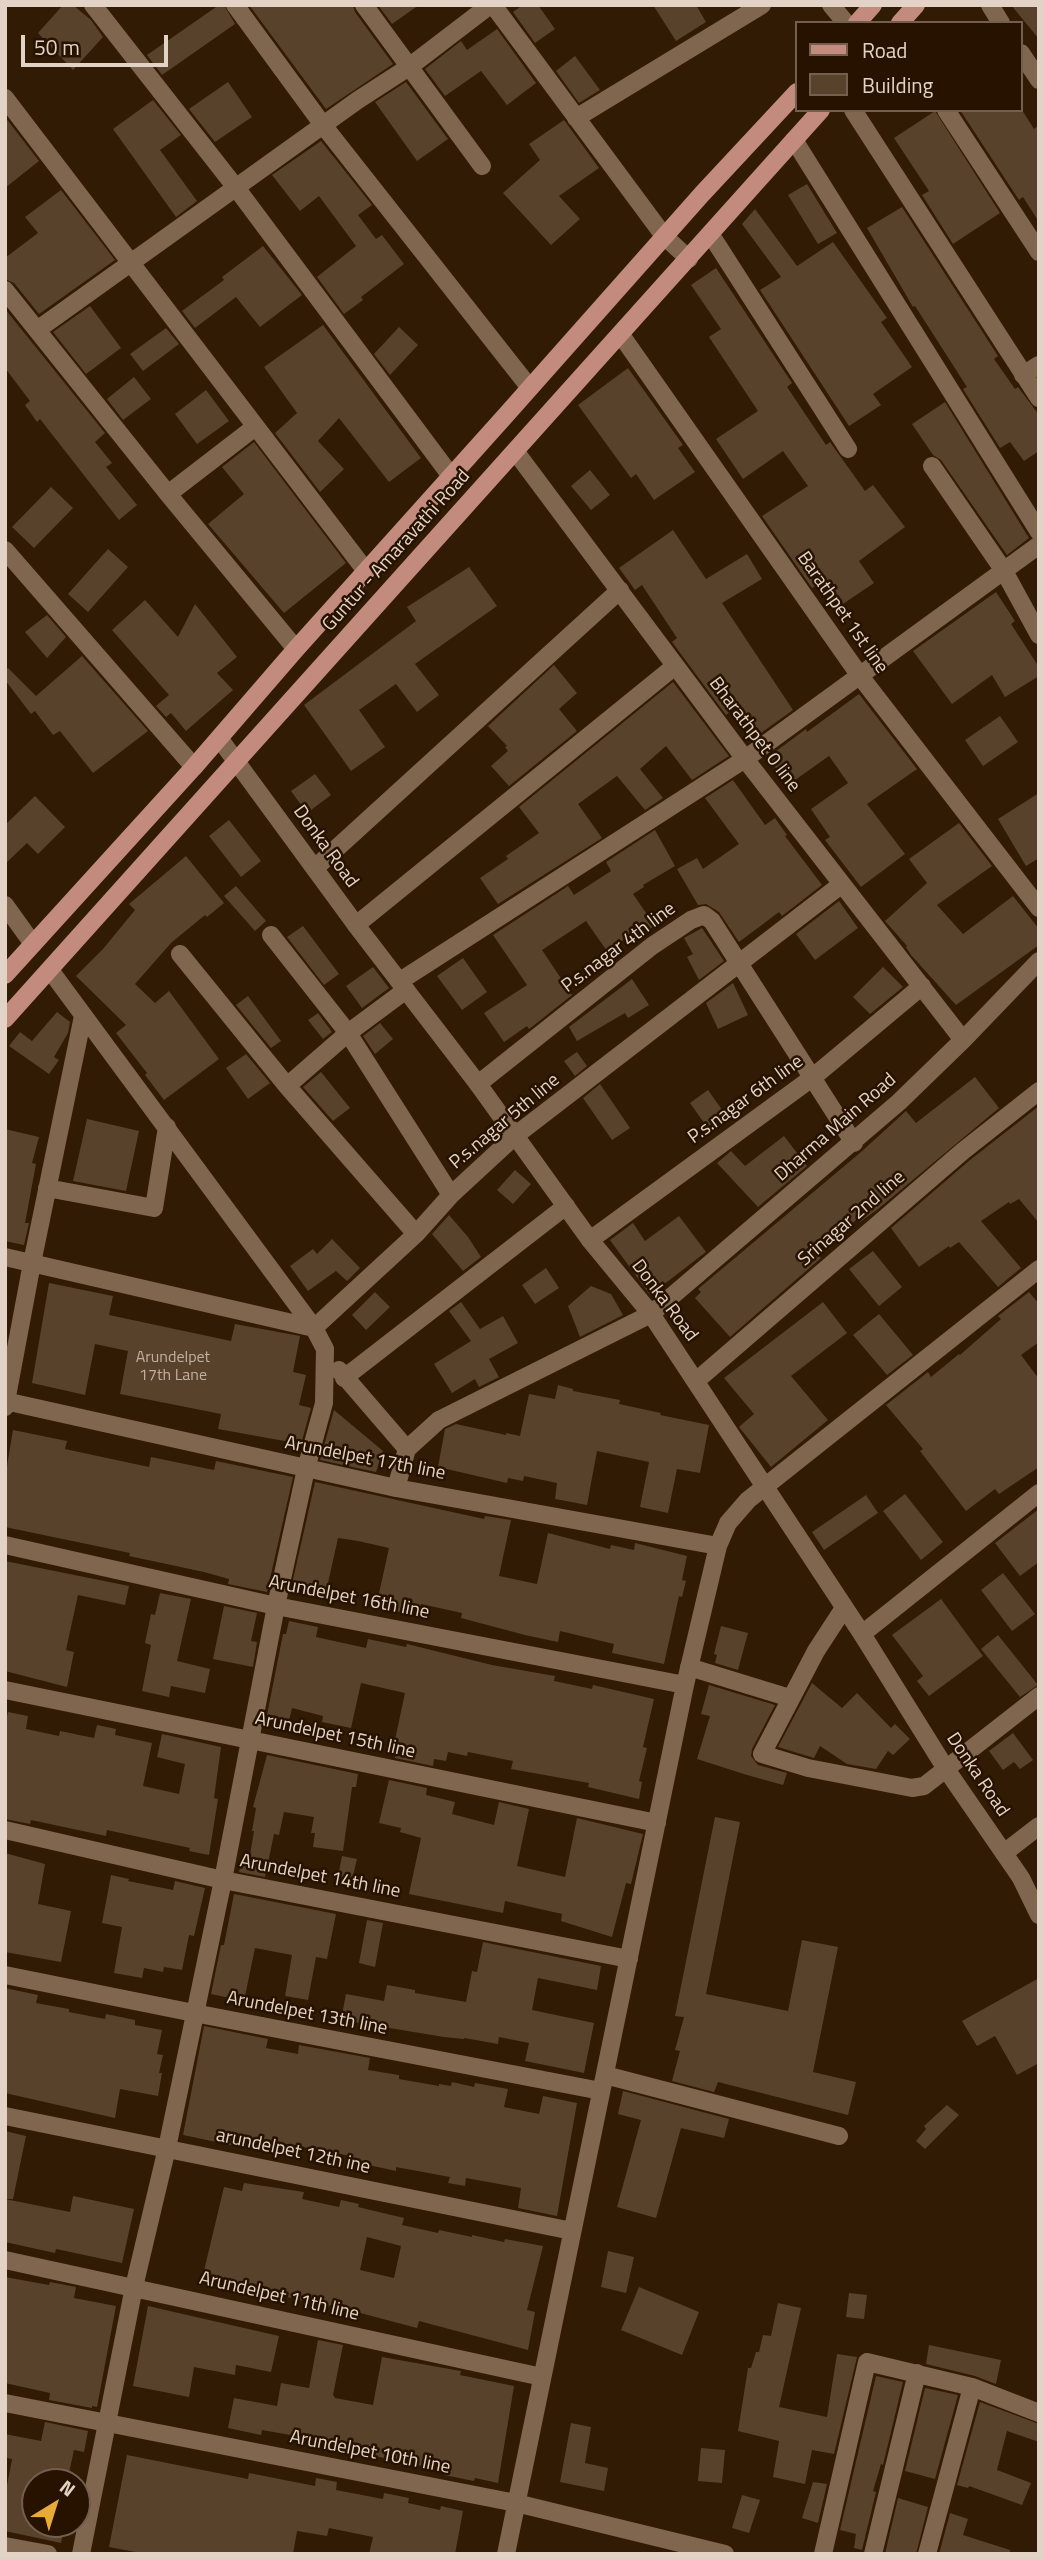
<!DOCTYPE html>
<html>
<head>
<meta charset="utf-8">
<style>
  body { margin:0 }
  #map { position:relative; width:1044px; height:2559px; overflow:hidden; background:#311b04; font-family:"Titillium Web",sans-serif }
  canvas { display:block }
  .frame { position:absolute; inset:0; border:7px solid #e2d3c6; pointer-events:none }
  .legend { position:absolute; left:795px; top:21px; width:228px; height:91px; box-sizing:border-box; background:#271200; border:2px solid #725f4f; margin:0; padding:9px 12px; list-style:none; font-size:21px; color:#e2d3c6 }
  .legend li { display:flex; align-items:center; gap:14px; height:35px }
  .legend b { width:35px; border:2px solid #725f4f }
  .north { position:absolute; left:21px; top:2468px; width:70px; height:70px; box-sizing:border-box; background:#271200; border:2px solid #725f4f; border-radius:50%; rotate:38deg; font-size:19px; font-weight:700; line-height:28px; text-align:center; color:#e2d3c6 }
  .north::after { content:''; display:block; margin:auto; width:24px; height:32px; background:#e9ab38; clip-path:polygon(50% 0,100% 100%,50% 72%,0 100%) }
  .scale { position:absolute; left:21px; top:35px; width:147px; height:32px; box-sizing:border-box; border:4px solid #e2d3c6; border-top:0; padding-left:9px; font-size:21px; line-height:24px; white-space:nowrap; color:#e2d3c6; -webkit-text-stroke:5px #271200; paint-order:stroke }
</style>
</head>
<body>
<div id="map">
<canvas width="1044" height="2559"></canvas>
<div class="frame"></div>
<ul class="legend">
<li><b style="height:9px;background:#c28b7d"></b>Road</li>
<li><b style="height:19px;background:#58422c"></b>Building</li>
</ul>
<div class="north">N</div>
<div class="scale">50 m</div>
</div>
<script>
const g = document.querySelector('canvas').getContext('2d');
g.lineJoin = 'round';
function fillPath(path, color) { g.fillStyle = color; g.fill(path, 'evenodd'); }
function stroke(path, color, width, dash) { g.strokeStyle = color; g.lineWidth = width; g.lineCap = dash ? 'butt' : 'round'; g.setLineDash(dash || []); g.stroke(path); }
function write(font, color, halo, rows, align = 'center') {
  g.font = font + ' "Titillium Web",sans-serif'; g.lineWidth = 5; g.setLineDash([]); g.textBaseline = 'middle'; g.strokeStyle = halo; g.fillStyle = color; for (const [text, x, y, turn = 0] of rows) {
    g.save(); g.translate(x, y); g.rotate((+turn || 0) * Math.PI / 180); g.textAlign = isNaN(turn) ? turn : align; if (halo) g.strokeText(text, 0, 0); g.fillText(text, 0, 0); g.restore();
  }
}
fillPath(new Path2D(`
  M63,5H73L91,20L103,37L73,70L38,33Z
  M219,5H224L235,24L162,75L147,55Z
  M249,5H353L355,12L393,64L326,109Z
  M378,5H419L392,24Z
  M523,5H538L555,29L535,43L513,12Z
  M653,5H696L706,22L676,41Z
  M1011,5H1039V39Z
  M497,29L536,83L507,105L481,71L445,96L425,69L461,41L467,50Z
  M575,56L600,90L579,103L556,71Z
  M228,82L252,117L215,142L189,109Z
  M406,82L448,139L417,161L375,102Z
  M153,100L181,135L160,150L197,201L176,217L113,129Z
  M960,110H1022L1034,129L1039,125V222L1023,197L1019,200Z
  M935,111L1000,213L953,244L922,195L929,191L894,138Z
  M5,117L39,161L5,188Z
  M564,120L599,168L559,196L580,219L551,245L503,193L540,160L529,144Z
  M321,141L372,205L358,215L376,239L382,235L404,264L361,297L363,300L344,314L317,277L356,246L319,196L300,211L272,175Z
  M807,184L837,233L818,244L788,195Z
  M61,190L115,260L39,314L14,283L5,279V258L38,233L25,217Z
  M902,207L998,356L994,359L1015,389L1018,387L1039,415V451L1024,461L1010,442L1000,448L963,389L967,387L915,306L913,307L867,228Z
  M755,209L797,266L833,242L887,318L881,322L912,367L873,394L881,405L849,426L760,290L781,277L742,224Z
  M263,246L302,295L260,327L236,297L195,328L182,311L224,280L222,277Z
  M716,268L792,383L787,387L826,445L830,442L865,491L873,485L905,527L859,561L874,583L837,608L820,583L812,588L762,516L808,486L783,451L743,479L716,439L758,411L709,337L721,329L691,285Z
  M90,306L121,348L86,374L53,332Z
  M5,309L105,433L95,442L112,463L106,467L137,505L119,520L40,419L37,422L25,405L30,401L5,368Z
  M323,325L421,458L389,482L339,418L318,441L344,469L320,492L275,433L297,413L264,367Z
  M399,327L418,345L390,375L374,354Z
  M166,328L179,344L143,371L130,354Z
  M628,368L683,445L678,448L695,472L654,500L636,474L631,478L578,405Z
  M134,377L151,399L123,420L107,399Z
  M206,390L229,421L197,444L175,414Z
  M945,402L1029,538L1007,555L941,460L933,455L912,424Z
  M254,442L346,563L284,613L208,524L244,494L222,467Z
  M590,470L610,495L591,510L571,486Z
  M51,487L73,508L34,548L12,527Z
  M673,530L706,579L747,554L762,579L722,603L793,710L754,738L734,709L726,715L672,642L677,638L642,585L635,590L619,568Z
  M108,549L128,567L88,612L68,594Z
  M469,567L497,606L415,664L439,695L417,712L396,684L359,710L385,747L351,771L304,705L416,621L407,607Z
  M996,592L1015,621L1011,624L1039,667V676L1005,697L992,675L952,704L913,651Z
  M145,600L178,637L195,604L237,657L217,673L233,690L186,731L171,713L166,717L156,706L169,695L112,630Z
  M47,615L66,637L47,658L25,632Z
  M82,656L148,731L93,773L60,731L53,735L35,711L31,714L5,680V671L8,668L36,696Z
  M554,665L577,693L559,709L577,731L509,786L491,766L508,751L505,747L507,746L488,726Z
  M673,682L729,756L692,780L666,746L640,769L663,798L645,810L617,776L578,804L602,838L498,904L480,878L508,859L506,856L539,833L519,807Z
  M859,694L917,769L867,804L905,854L861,887L825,840L830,837L811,809L848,783L829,756L788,785L768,757L806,729L807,732Z
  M1000,716L1018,742L983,766L965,740Z
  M315,774L331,795L307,813L291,791Z
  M733,780L765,825L775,818L787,835L785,836L822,885L782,916L779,912L739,942L719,912L706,904L698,905L677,869L697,858L703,869L739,844L705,798Z
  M1039,793V858L1026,866L998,819Z
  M35,796L65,827L38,854L27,843L5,864V825Z
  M229,820L261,861L241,877L209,836Z
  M959,823L992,866L937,905L963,934L1013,896L1039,929V945L956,1005L911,955L906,947L907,946L885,921L927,883L909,859Z
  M655,830L675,866L643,885L644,887L633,894L655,926L639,936L635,932L607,951L586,921L542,950L572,995L533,1026L529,1029L527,1026L504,1042L484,1013L527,985L493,935L568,886L574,895L611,871L606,862Z
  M186,856L224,903L207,917L205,915L171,943L135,984L155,1003L169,991L219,1059L164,1100L145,1075L147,1073L116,1033L126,1025L76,976L103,949L135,910L129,904Z
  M236,886L266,921L255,931L224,896Z
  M839,901L858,928L815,960L796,934Z
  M303,926L339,974L324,985L287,937Z
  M702,928L724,961L699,980L687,957L693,954L684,938Z
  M463,958L487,992L462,1010L437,976Z
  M373,967L389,988L362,1008L346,986Z
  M883,967L903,987L870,1014L853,997Z
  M632,979L649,1005L628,1018L625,1013L577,1041L569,1027Z
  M733,983L748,1015L718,1029L706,1003Z
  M248,996L281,1041L271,1048L236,1005Z
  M57,1012L70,1022L68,1033L54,1057L59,1060L49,1074L9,1046L20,1032L32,1041Z
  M318,1013L332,1032L323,1039L308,1020Z
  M380,1023L393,1039L375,1054L363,1036Z
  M577,1052L587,1066L575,1076L564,1061Z
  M246,1054L270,1083L248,1099L226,1068Z
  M321,1072L350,1108L333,1121L303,1087Z
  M975,1077L999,1108L878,1209L860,1222L857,1219L818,1255L821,1258L730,1337L695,1298L701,1292L698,1289L861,1152L906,1111L916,1123Z
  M600,1084L630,1128L612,1140L583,1098Z
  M708,1090L725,1114L707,1127L690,1103Z
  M1039,1106V1223L1019,1199L1010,1204L1009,1202L981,1221L1021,1268L998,1287L959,1242L950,1248L949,1246L919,1267L891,1228L970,1160Z
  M87,1119L139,1131L126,1191L73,1181Z
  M5,1129L39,1137L32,1163L36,1164L25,1223H29L24,1245L5,1241Z
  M784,1136L807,1166L758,1207L717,1163L731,1151L745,1166Z
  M515,1170L531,1184L513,1204L497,1190Z
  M449,1215L468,1237L481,1257L463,1271L432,1234Z
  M679,1216L706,1252L650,1295L610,1240L633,1223L645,1241Z
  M332,1239L360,1268L347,1281L336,1271L308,1291L290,1266L313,1249L317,1254Z
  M873,1251L902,1287L879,1306L849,1269Z
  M546,1268L559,1288L535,1304L522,1285Z
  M49,1283L113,1296L109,1315L231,1341L235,1324L300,1336L293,1372L306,1375L299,1405L311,1408L301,1444L218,1429L221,1414L120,1394L128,1351L95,1344L85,1395L32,1383Z
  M591,1286L611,1294L623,1315L580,1337L568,1306Z
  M375,1292L390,1307L366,1330L352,1315Z
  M1029,1292L1039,1304V1342L1021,1355L1039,1379V1467L999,1494L995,1489L966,1511L920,1451L923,1449L886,1405L928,1372L931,1377L959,1354L960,1355L1001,1319L998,1316Z
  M461,1302L480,1329L503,1316L518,1343L489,1359L499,1377L479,1387L475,1379L452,1393L434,1364L471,1341L449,1311Z
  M823,1302L847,1333L791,1376L828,1420L771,1467L739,1427L754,1414L724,1378Z
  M879,1314L913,1355L887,1375L853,1335Z
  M558,1385L573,1389V1391L620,1400L619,1404L661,1413L660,1415L709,1425L700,1473L677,1469L668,1513L640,1507L649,1462L597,1451L587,1505L555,1499L557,1483L524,1476L523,1481L508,1478L507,1483L438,1467L445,1429L456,1424L506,1435V1433L520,1436L529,1394L555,1399Z
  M334,1410L383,1451L376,1472L320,1460Z
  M13,1430L67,1441L65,1449L149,1467L151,1457L214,1470L216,1461L293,1477L267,1592L228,1584L229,1579L204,1572L129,1556L130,1553L5,1527V1478Z
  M315,1482L484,1519L485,1516L511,1520L499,1576L537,1584L548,1533L610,1549L611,1545L634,1550L635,1543L687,1556L682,1580L686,1581L682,1597L679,1596L664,1664L612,1653L614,1644L560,1631L558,1642L525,1635L461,1618L462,1613L421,1604L420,1607L402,1603L400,1612L376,1607L389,1548L358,1541L338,1538L326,1592L292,1584Z
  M905,1494L943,1542L921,1560L883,1511Z
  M866,1495L878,1513L824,1550L812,1532Z
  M1039,1509V1562L1020,1576L995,1543Z
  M5,1561L129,1586L125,1605L78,1595L66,1650L74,1652L67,1687L5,1671Z
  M1003,1573L1035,1614L1012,1631L981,1590Z
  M160,1593L191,1599L177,1661L210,1669L205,1693L171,1686L169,1697L142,1691L151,1645L145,1643L151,1614L155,1615Z
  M941,1599L983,1656L929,1696L917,1681L923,1676L892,1635Z
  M224,1606L257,1613L251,1641L257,1642L253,1667L213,1659Z
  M289,1621L318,1627L316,1637L366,1648L368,1639L406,1647L407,1644L492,1665L555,1676L554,1681L592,1689L593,1685L654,1699L643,1747L647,1748L639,1781L642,1782L639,1799L588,1787L589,1783L511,1769L513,1761L468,1752L467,1756L448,1752L446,1761L434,1759L433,1766L395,1758L396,1750L393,1749L405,1693L361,1683L351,1728L322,1722L323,1716L292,1708L288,1725L266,1720L283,1634H286Z
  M721,1626L748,1633L738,1670L715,1663L717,1655L714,1654Z
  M998,1635L1038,1685L1020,1697L981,1649Z
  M812,1683L842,1708L857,1693L891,1728L895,1724L910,1739L893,1755L888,1751L876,1769L847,1764L820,1746L814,1758L778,1747Z
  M709,1685L775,1705L752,1749L751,1756L758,1765L787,1773L783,1785L747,1775L697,1759L710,1716L701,1714Z
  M8,1712L28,1716L26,1729L59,1736L60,1731L94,1738L97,1725L116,1729L115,1735L152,1743L143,1786L179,1794L185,1764L157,1757L162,1734L221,1747L214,1798L218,1799L209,1855L189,1851L190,1848L107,1830L106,1836L31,1820L30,1824L5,1819V1726Z
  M1013,1733L1033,1760L1020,1769L1014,1762L1003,1770L989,1751Z
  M267,1755L358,1774L356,1787H352L343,1851L313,1847L315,1833H311L314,1817L284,1812L279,1835L274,1834L265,1877L239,1872L242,1860L249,1861L254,1831H252L256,1808L253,1807Z
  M389,1780L427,1788L426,1795L455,1802L452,1814L494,1825L499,1802L529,1809L517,1866L565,1877L577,1818L643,1834L631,1884L626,1883L612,1937L561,1921L562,1914L505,1901L503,1913L409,1894L421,1838L400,1832L401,1828L379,1823Z
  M715,1817L740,1822L706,1994L788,2011L802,1940L838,1947L813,2072L856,2082L848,2115L718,2082L714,2092L672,2081L680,2051L675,2050L684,2017L675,2016Z
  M5,1853L45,1864L38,1904L71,1911L61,1962L5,1952Z
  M342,1856L357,1859L352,1880L338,1876Z
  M111,1875L129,1879L128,1881L173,1890L175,1881L205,1888L194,1936L189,1935L182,1970L164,1967L163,1972L144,1968L142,1978L114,1973L122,1927L102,1923Z
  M234,1894L336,1914L327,1959L316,1957L308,2000L285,1996L292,1955L255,1948L244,2001L211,1994L221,1945H224Z
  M367,1920L383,1923L375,1967L359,1963Z
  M483,1942L601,1966L597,1990L538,1978L532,2010L594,2023L584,2073L525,2061L529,2043L499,2037L498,2044L464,2038V2039L444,2037L341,2020L346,1994L384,2001L387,1985L415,1990V1993L466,2002L472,1971L477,1972Z
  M1039,1978V2063L1017,2075L995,2036L977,2046L962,2021Z
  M5,1988L38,1995L36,2003L69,2009V2012L105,2019L106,2014L135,2020V2025L162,2030L157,2054L163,2055L159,2073H162L158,2096L120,2089L115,2118L5,2093Z
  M204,2026L268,2039L266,2048L298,2054L299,2045L370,2058L368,2070L399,2075V2079L439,2086V2084L451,2086L452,2082L474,2087L475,2083L508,2089L504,2107L539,2114L543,2096L577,2103L557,2216L518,2208L521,2188L466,2178L465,2186L448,2183L450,2177L396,2167V2171L350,2161L351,2156L281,2143L280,2151L240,2143V2147L183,2135Z
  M623,2091L729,2119L724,2138L681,2128L656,2218L617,2207L641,2120L618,2114Z
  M947,2105L959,2115L925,2149L916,2141L926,2129L924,2126Z
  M5,2131L26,2136L13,2199H5Z
  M244,2183L304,2192L302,2199L339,2207L341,2200L359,2204L358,2207L404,2218L402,2225L438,2233L439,2230L472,2237V2235L504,2242L505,2239L543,2246L527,2310L535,2312L528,2350L419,2321L417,2328L330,2305L329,2307L283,2296L282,2300L252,2293L253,2287L203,2275L224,2187L242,2191ZM367,2237L401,2246L394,2278L360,2270Z
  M73,2196L134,2209L122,2263L56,2249L55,2253L5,2242V2199L70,2212Z
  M608,2251L634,2257L626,2293L601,2287Z
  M5,2277L49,2285L50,2282L76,2287L74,2298L116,2306L97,2407L92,2406V2408L49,2400L50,2393L5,2383Z
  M639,2287L699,2312L682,2355L621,2330Z
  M849,2293L867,2295L864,2319L846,2317Z
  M778,2303L801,2308L779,2407L827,2417L837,2354L857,2357L834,2454L812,2450L805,2484L773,2477L779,2441L738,2431L748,2368H751L756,2352H759L763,2335L771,2336Z
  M148,2306L279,2336L271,2372L236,2365L235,2375L194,2367L189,2397L133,2386Z
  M318,2340L343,2345L333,2395L335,2398L373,2405L382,2357L461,2371L460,2375L514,2386L498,2483L475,2478L474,2481L444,2475L445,2471L370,2455L371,2449L262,2430L261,2435L228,2428L234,2398L277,2406L281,2383L309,2388Z
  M929,2345L1001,2360L996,2384L975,2376L926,2364Z
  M876,2376L903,2382L883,2465L881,2464L873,2491L876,2492L862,2550L854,2548L856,2534L840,2530Z
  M925,2388L958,2395L935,2479L905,2471Z
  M980,2402L1039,2424V2442L1007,2431L997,2470L1031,2483L1022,2505L969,2486L968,2488L957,2485Z
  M45,2422L88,2431L84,2452L74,2450L67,2482H35V2524H65L61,2543L5,2531V2496L12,2459L7,2458L5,2434L41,2441Z
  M571,2423L591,2427L585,2463L608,2468L604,2491L560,2482Z
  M701,2448L725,2450L722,2483L698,2481Z
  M127,2455L248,2479L249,2473L315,2486L316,2478L337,2482L336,2490L383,2499L384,2493L409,2498L408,2503L440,2510L441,2506L463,2511L455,2554H369L373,2537L329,2528L327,2536L297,2531L293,2554H146L109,2547Z
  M813,2482L827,2484L818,2523L802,2518Z
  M742,2495L760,2500L749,2533L732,2528Z
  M898,2498L928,2507L916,2554H885Z
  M950,2513L968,2519L963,2535L1010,2550V2554H939Z`), '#58422c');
stroke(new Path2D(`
  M93,5L237,189L451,476
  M235,5L323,125L530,388
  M364,5L482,166
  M493,5L664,236L689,259
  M831,5L846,23
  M990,5L1001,23
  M1021,53L1039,80
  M5,98L366,571
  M853,110L1039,398
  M946,110L1039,252
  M576,118L762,5
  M794,140L1039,532
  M711,235L848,449
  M5,290L168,494L296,649
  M37,330L358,100L409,67L490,5
  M621,335L860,676L1039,908
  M1023,375L1039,365
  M515,451L745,759L963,1040
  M932,466L1004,571L1039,635
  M168,494L255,427
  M5,550L194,767
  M315,868L620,590
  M5,905L33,944
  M356,925L675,666
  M271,935L348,1033L451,1195
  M180,954L287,1086L416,1234
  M50,970L314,1328L325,1349L324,1403L306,1469L276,1606L223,1880L167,2148L134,2287L81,2554
  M400,981L745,759L1039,545
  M478,1084L652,946L691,920L704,915L712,921L854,1143
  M287,1086L348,1033L406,990
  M47,1188L154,1208L167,1127
  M590,1240L812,1078L922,986
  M5,1257L314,1328L416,1234L451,1195L516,1135L842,884
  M339,1370L407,1449L396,1488
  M344,1378L566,1206
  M696,1381L963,1151L1039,1091
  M5,1401L396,1488L718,1546
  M5,1407L32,1263L83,1016
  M407,1449L439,1420L651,1314L899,1102L963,1040L1039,961
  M5,1545L276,1606L685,1685
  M844,1608L816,1651L762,1754L808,1768L912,1788L924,1786L1039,1696
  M862,1634L1039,1493
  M689,1667L790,1698
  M5,1690L657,1823
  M5,1830L223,1880L629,1959
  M1004,1853L1039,1826
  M5,1975L194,2013L601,2091
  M605,2075L839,2136
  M5,2116L572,2231
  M5,2260L542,2377
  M5,2403L516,2503L725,2554
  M5,2546L48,2554
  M506,2554L685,1685L718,1546L728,1523L748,1500L1039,1269
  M823,2554L867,2362L972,2387L1039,2413
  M873,2554L917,2373
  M927,2554L972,2387`), '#80664e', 18);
stroke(new Path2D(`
  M219,738L356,925L478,1084L590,1240L651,1314L862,1634L946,1769L1021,1878L1039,1915`), '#80664e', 18);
stroke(new Path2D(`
  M857,23L873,5
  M900,23L916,5
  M5,975L194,767L296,649L506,415L702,194L797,92
  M5,1019L821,110`), '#c28b7d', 18);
write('16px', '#c0afa0', null, [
  ["Arundelpet",173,1358],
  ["17th Lane",173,1376]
]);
write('19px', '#e2d3c6', '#271200', [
  ["Guntur - Amaravathi Road",397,551,-48],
  ["Barathpet 1st line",842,613,55],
  ["Bharathpet 0 line",754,735,53],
  ["Donka Road",325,847,54],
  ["P.s.nagar 4th line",619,948,-37],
  ["P.s.nagar 6th line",746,1100,-36],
  ["P.s.nagar 5th line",505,1122,-40],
  ["Dharma Main Road",836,1128,-41],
  ["Srinagar 2nd line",852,1219,-41],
  ["Donka Road",664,1301,53],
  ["Arundelpet 17th line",365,1459,11],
  ["Arundelpet 16th line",349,1598,11],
  ["Arundelpet 15th line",335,1736,12],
  ["Donka Road",977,1775,56],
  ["Arundelpet 14th line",320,1877,11],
  ["Arundelpet 13th line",307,2014,11],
  ["arundelpet 12th ine",293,2152,12],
  ["Arundelpet 11th line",279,2297,13],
  ["Arundelpet 10th line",370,2453,11]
]);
</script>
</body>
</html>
